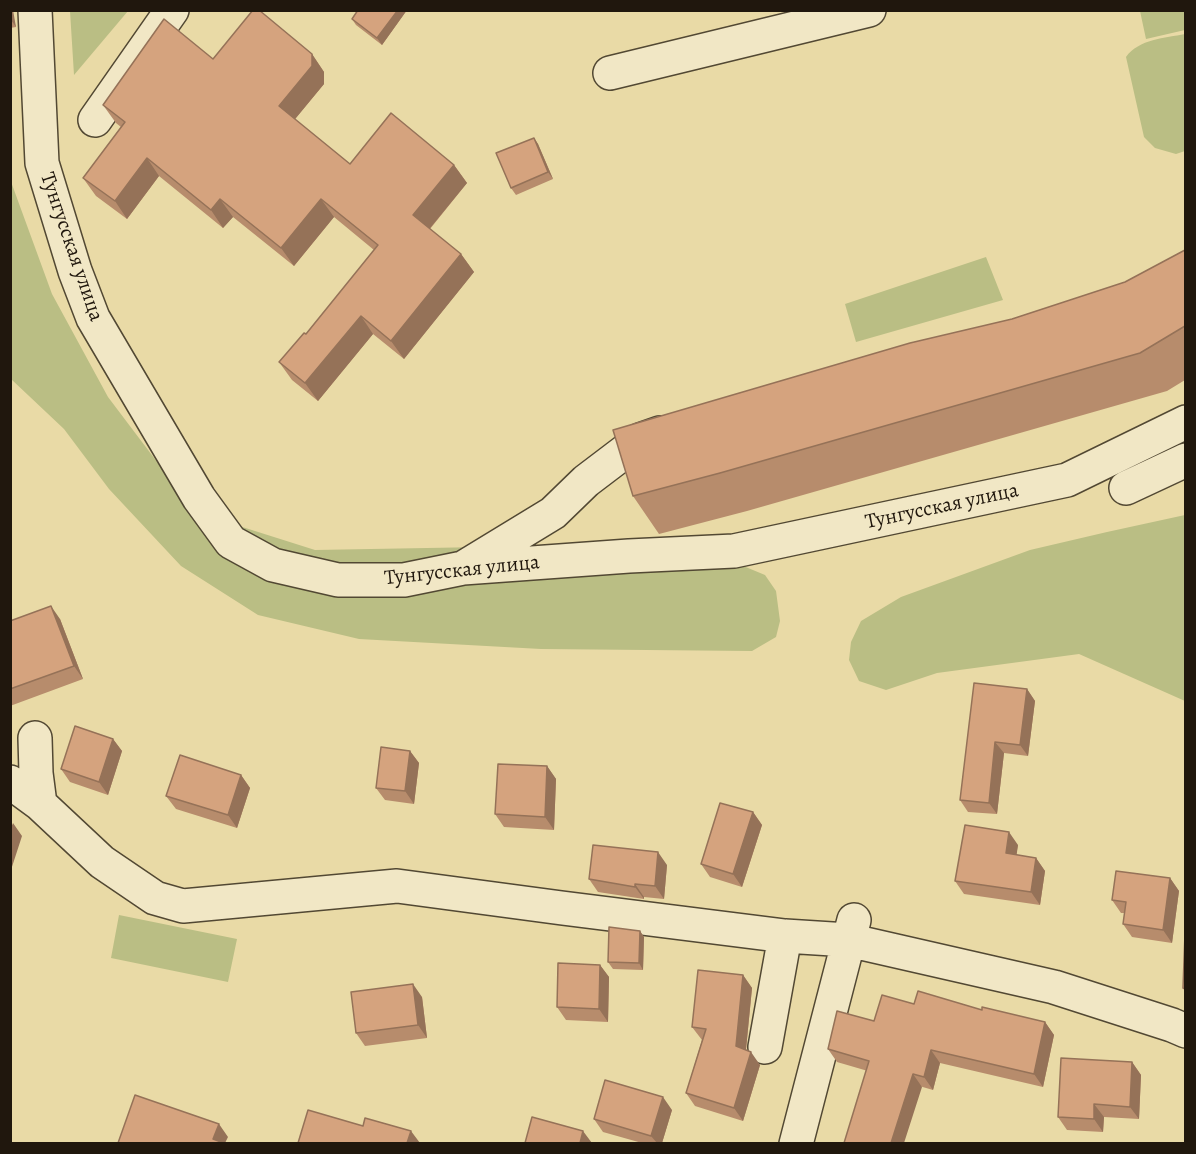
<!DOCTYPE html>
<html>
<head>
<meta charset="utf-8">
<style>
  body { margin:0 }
  #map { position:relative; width:1196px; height:1154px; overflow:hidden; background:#e9daa6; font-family:Alegreya,serif }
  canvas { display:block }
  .frame { position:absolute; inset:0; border:12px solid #20170d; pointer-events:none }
</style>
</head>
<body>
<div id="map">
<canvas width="1196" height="1154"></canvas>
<div class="frame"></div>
</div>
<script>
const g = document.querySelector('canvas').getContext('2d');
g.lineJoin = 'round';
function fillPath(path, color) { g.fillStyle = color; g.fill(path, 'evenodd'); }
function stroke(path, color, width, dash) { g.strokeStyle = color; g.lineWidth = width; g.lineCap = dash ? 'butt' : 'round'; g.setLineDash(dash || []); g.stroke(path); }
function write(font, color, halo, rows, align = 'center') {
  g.font = font + ' Alegreya,serif'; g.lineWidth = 4.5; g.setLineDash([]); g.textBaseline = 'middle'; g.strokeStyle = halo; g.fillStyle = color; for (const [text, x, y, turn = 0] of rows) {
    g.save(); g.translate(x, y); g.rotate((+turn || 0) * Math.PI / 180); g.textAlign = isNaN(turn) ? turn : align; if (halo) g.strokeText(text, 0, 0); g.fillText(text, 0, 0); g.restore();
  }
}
fillPath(new Path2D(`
  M70,11H128L74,75Z
  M1140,11H1185V30L1146,39Z
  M1185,34V151L1176,154L1155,148L1144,137L1126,57C1139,39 1165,38 1185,34Z
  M10,179L52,294L108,397L179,491L236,525L315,550L595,545L736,563L765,575L776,591L780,621L776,637L752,651L541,649L359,639L258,615L181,566L109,489L64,429L11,379Z
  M986,257L1003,300L856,342L845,304Z
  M1185,515V701L1079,654L937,673L886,690L859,681L849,660L851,642L861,621L901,597L1030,550L1107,532Z
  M119,915L237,939L228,982L111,958Z`), '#babe84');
const minor = new Path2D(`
  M35,10L42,163L75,271L93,318L199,498L231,542L273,565L338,580H404L463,568L629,556L734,551L1067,480L1186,422
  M610,73L869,10
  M95,120L172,10
  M1126,488L1186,460
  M466,566L553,513L586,481L640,440L660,433
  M35,738L36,773L40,804
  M10,782L40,804L102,862L155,898L183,906L397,886L562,908L785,936L848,940L1054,987L1172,1025L1186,1031
  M765,1047L785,936
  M796,1144L854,920`);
stroke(minor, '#524833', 36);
stroke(minor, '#f1e7c5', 33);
fillPath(new Path2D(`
  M10,10L16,27L10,28Z
  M358,10H407L382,45L356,25L352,19Z
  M312,54L324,72V84L295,119L350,164L454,165L467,183L430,229L461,254L474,272L404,359L373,334L318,401L292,380L279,362L306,334L374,250L334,217L294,266L233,217L223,228L159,176L127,219L96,196L83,178L121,127L116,123L103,105L213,59Z
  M534,138L538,144L553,179L516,195L511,188Z
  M1185,250V380L1167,391L747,511L659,534L633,496L1012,319L1125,282Z
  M60,619L83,679L10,706V621Z
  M1027,689L1035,701L1028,756L1004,753L997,814L968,812L960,800Z
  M113,739L122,751L108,795L70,782L61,769Z
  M410,751L419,763L414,804L385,800L376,788Z
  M547,766L556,779L554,830L504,827L495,814Z
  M241,775L250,788L237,828L176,809L166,796Z
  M753,812L762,825L742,887L710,877L701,864Z
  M1018,845L1016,855L1036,858L1045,871L1040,905L964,894L955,881Z
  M667,865L664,899L644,897V899L598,892L589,879Z
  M1170,878L1179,891L1172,943L1132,937L1123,924L1125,913H1121L1112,900Z
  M640,931L644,937L643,970L613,969L608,962Z
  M600,965L609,977L608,1022L566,1020L557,1007Z
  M743,975L752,988L746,1050L760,1065L743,1121L695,1106L686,1093L702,1040L692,1027Z
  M422,997L427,1038L365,1046L356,1033Z
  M914,1004L982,1010L1045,1022L1054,1035L1043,1087L940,1063L933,1090L837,1062L828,1049L874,1021Z
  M1132,1062L1141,1075L1139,1119L1104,1117L1103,1132L1067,1130L1058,1117Z
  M672,1110L662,1143H642L603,1132L594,1119Z`), '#b78c6c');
fillPath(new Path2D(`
  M10,10H13L16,27L11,20Z
  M398,10H407L382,45L377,38Z
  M312,54L324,72V84L291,124L279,106Z
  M534,138L538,144L553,179L548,172Z
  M147,158L159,176L127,219L115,201Z
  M454,165L467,183L426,233L413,215Z
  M220,199L233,217L223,228L211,210Z
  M321,199L334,217L294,266L281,248Z
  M461,254L474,272L404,359L391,341Z
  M361,316L373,334L318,401L305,383Z
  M51,606L60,619L83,679L74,666Z
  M1027,689L1035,701L1028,756L1020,745Z
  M113,739L122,751L108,795L99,782Z
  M995,742L1004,753L997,814L989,803Z
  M410,751L419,763L414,804L405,791Z
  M547,766L556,779L554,830L545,817Z
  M241,775L250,788L237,828L228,815Z
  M753,812L762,825L742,887L733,874Z
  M13,823L22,836L10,873V830Z
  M1009,832L1018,845L1015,866L1006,853Z
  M658,852L667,865L664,899L655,886Z
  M1036,858L1045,871L1040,905L1031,892Z
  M1170,878L1179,891L1172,943L1163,930Z
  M635,884L644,897V899L635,887Z
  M640,931L644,937L643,970L639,963Z
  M600,965L609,977L608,1022L599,1009Z
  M743,975L752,988L745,1059L736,1046Z
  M413,984L422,997L427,1038L418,1025Z
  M1045,1022L1054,1035L1043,1087L1034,1074Z
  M931,1050L940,1063L933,1090L924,1077Z
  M751,1052L760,1065L743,1121L734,1108Z
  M1132,1062L1141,1075L1139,1119L1130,1107Z
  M913,1074L922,1087L904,1143H891Z
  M663,1097L672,1110L662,1143H657L651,1136Z
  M1094,1104L1104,1117L1103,1132L1094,1119Z
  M219,1124L228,1137L225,1143H216L213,1139Z
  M411,1131L420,1143H407Z
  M583,1131L592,1143H580Z`), '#957258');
const building = new Path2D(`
  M253,10H259L312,54V66L279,106L350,164L391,113L454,165L413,215L461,254L391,341L361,316L305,383L279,362L304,333L306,334L378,245L321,199L281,248L220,199L211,210L147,158L115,201L83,178L125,122L103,105L164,19L213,59Z
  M358,10H398L377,38L352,19Z
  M534,138L548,172L511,188L496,153Z
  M1185,250V326L1140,353L720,473L633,496L613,430L910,343L1012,319L1125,282Z
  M51,606L74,666L10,689V621Z
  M974,683L1027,689L1020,745L995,742L989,803L960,800Z
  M75,726L113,739L99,782L61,769Z
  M381,747L410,751L405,791L376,788Z
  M180,755L241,775L228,815L166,796Z
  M498,764L547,766L545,817L495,814Z
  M720,803L753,812L733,874L701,864Z
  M965,825L1009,832L1006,853L1036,858L1031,892L955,881Z
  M593,845L658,852L655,886L635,884V887L589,879Z
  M1116,871L1170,878L1163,930L1123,924L1126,902L1112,900Z
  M609,927L640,931L639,963L608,962Z
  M1185,933V989L1183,988Z
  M558,963L600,965L599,1009L557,1007Z
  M698,970L743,975L736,1046L751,1052L734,1108L686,1093L706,1029L692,1027Z
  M413,984L418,1025L356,1033L351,992Z
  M918,991L982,1010V1007L1045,1022L1034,1074L931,1050L924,1077L913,1074L891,1143H844L869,1061L828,1049L837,1011L874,1021L882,995L914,1004Z
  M1061,1058L1132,1062L1130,1107L1094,1104V1119L1058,1117Z
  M605,1080L663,1097L651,1136L594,1119Z
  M135,1095L219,1124L213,1139L221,1142L220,1143H118Z
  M308,1110L363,1126L365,1118L411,1131L407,1143H298Z
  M532,1117L583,1131L580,1143H525Z`);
fillPath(building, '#d5a37e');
stroke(building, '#957258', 1.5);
write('21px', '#20170d', '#f1e7c5', [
  ["Тунгусская улица",71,247,71],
  ["Тунгусская улица",942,507,-12],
  ["Тунгусская улица",462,571,-6]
]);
</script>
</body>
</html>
